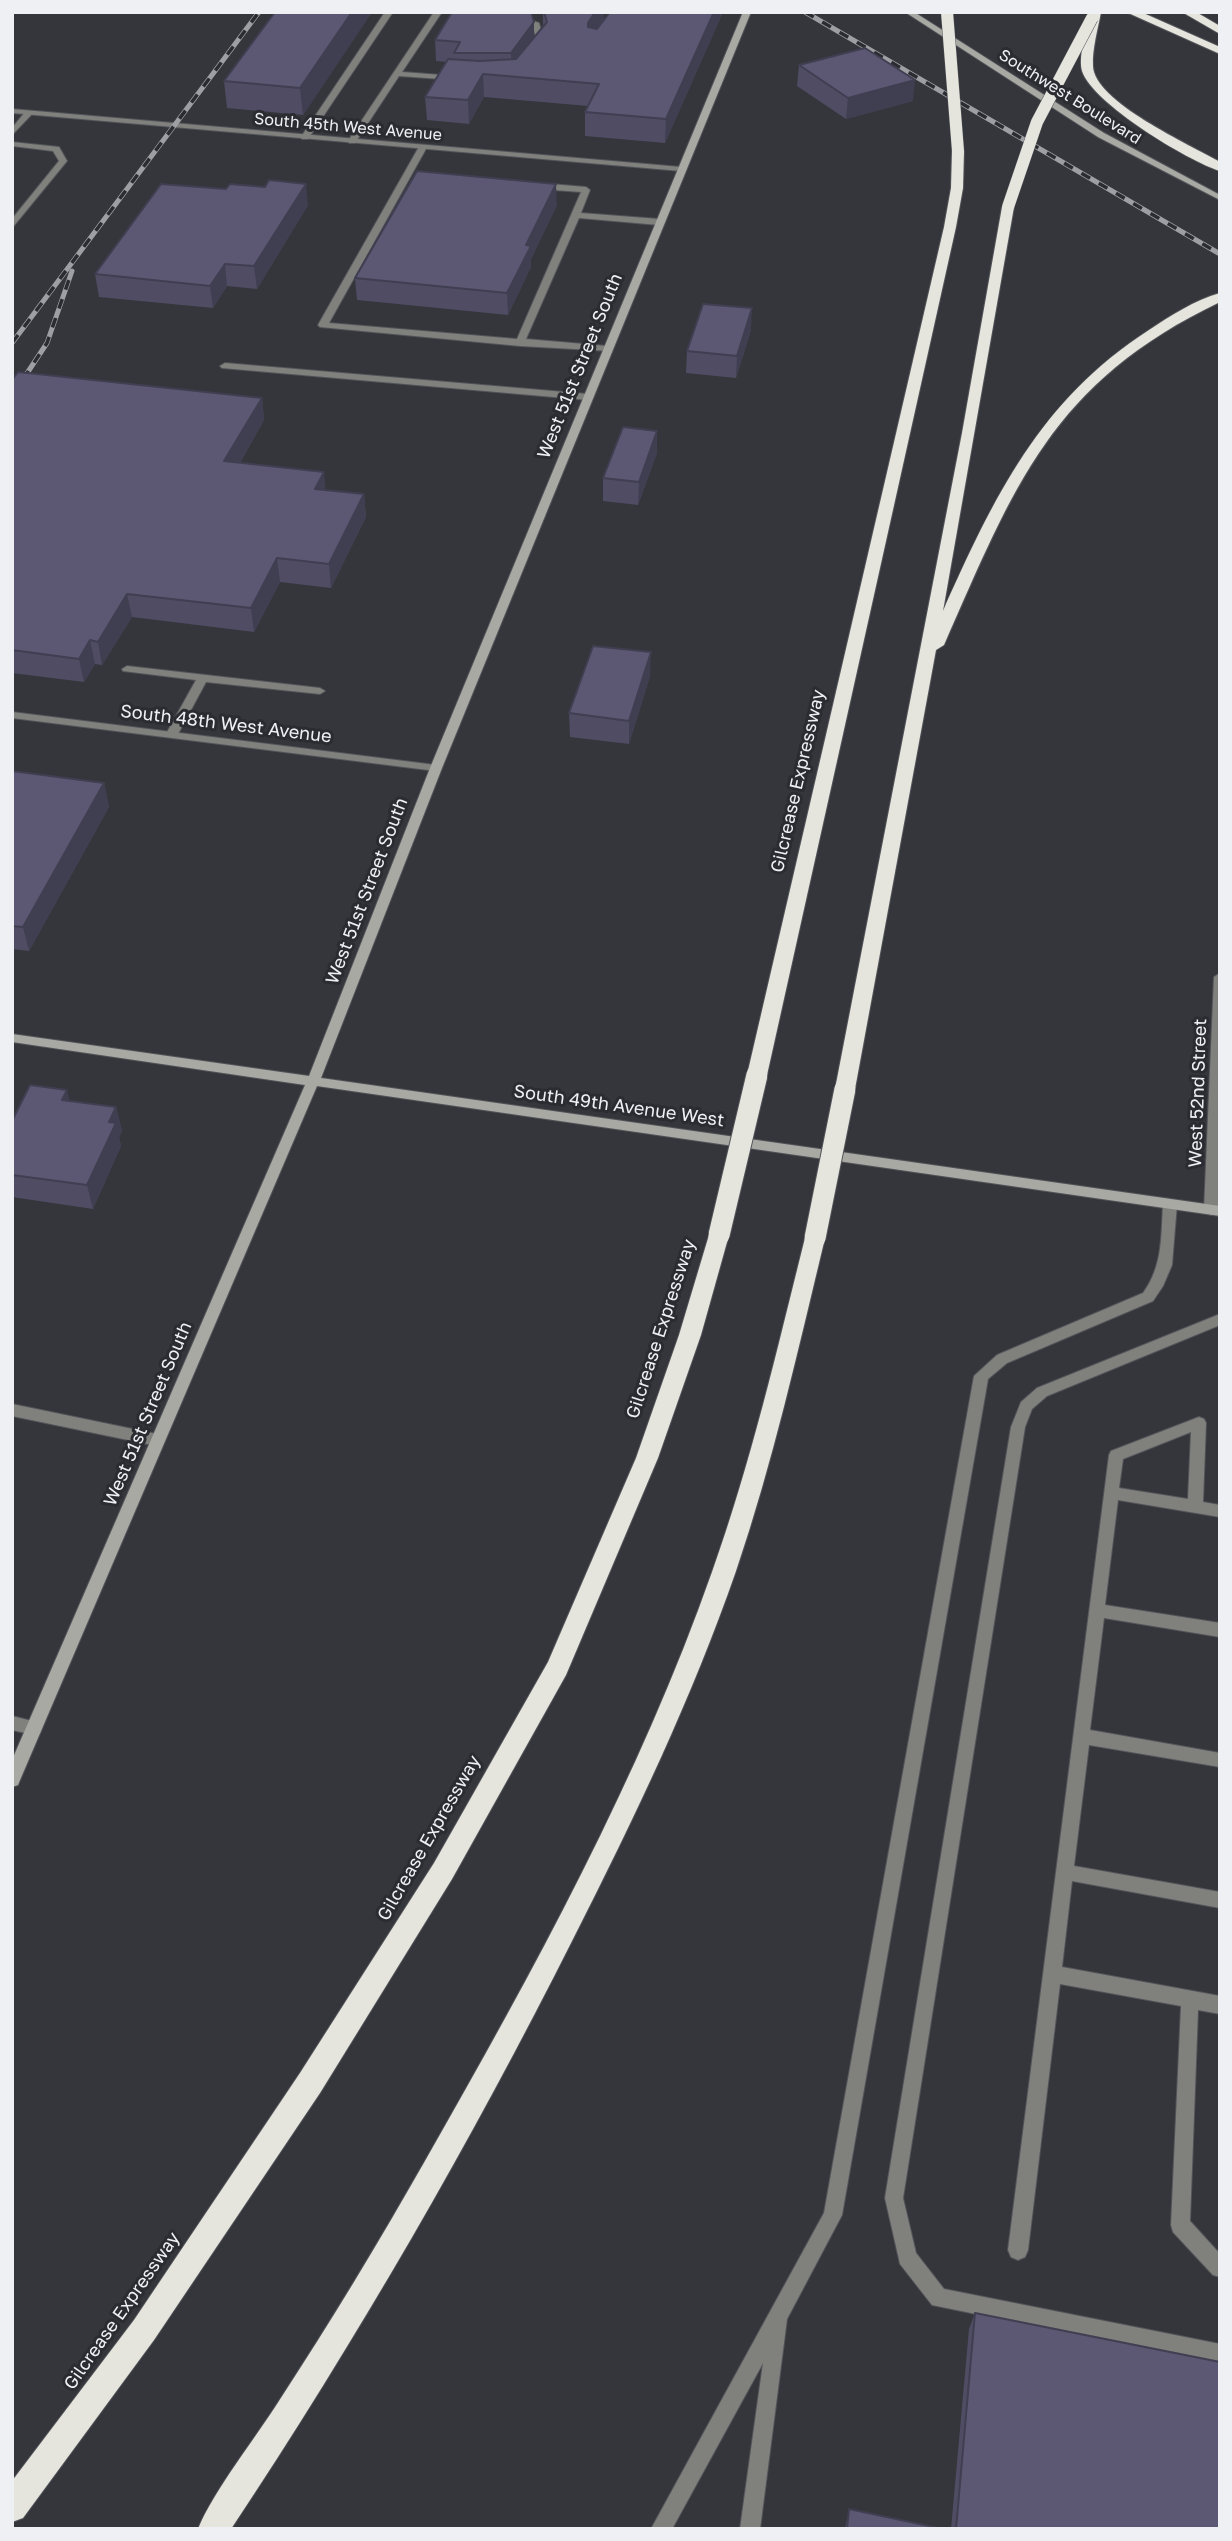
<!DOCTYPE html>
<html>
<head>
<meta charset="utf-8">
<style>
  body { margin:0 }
  #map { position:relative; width:1232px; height:2541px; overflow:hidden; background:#34363b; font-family:"Golos Text",sans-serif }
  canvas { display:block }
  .frame { position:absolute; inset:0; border:14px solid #eff0f4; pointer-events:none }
</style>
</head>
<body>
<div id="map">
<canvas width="1232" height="2541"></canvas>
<div class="frame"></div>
</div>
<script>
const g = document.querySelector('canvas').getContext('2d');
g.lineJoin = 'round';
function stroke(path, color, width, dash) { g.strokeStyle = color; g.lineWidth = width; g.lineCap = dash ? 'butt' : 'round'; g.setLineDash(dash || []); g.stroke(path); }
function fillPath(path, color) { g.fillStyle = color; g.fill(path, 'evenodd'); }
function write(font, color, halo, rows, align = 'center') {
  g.font = font + ' "Golos Text",sans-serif'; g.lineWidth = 6; g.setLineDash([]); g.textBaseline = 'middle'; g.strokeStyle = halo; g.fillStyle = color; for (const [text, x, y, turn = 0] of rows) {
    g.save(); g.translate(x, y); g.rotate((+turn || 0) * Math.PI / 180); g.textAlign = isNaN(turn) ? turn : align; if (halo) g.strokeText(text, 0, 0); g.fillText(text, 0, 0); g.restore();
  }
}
const lane = new Path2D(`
  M385,12H393L308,139H302L301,137Z
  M434,12H442L402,72L455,76L459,78L455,80L399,76L355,143H349L348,141Z
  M497,12H509L539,23L545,43L540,50H534L537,43L533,26Z
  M26,111L33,113L12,135V128Z
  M12,142L59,147L67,161L12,228V219L59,161L53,151L12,146Z
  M420,145L427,147L329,323L517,339L581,192L539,189L535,186L539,183L586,187L590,190L581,213L659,219L663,222L659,225L579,218L526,339L607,346L610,347V351L520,346L320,327L318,325Z
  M225,363L588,394L593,397L588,400L222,368L220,366Z
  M127,666L320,688L325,691L320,694L206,682L178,734L172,737L166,734L196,680L123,671L122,669Z
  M1170,1199L1177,1204L1172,1265L1163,1286L1153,1301L1007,1363L988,1379L842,2215L787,2319L760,2529H740L763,2363L672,2529H651L824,2213L974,1376L997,1355L1143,1293C1163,1266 1161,1236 1163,1204Z
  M1220,1314V1325L1047,1396L1032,1409L1025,1427L903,2198L916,2253L944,2289L1220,2344V2364L932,2305L900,2264L885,2198L1011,1427L1021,1402L1037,1388Z
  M12,1404L157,1434L162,1436L164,1440L162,1444L157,1446L12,1416Z
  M1199,1417L1204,1419L1206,1423L1203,1502L1220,1505V1517L1118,1500L1105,1605L1220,1623V1637L1104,1618L1090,1730L1220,1753V1767L1089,1745L1074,1866L1220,1892V1908L1072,1881L1062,1967L1220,1996V2014L1198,2010L1190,2221L1220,2254V2277L1213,2275L1173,2232L1171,2225L1181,2006L1060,1984L1028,2250L1025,2257L1018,2260L1011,2257L1008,2250L1109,1455L1111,1451ZM1191,1432L1188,1499L1119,1488L1123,1459Z
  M12,1716L40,1723L42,1728L40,1733L34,1735L12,1730Z`);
const street = new Path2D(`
  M12,109L681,167L685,169L681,171L12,113Z
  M12,712L436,765L442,768L436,771L12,718Z
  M1220,973L1218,1210L1211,1215L1204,1210L1214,977Z`);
const secondary = new Path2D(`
  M743,12H751L442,768L321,1078L1220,1206V1216L317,1086L20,1780L18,1785L12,1787V1760L305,1085L12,1042V1034L309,1076L430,768Z
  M905,12H914L1104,133L1220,195V200L1098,137Z`);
const highway = new Path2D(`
  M1089,12H1101C1098,29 1092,49 1093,66C1094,102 1191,145 1220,162V171C1188,161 1092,103 1082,71C1078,56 1087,28 1089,12Z
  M1126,12H1141L1220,47V54Z
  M1182,12H1196L1220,26V34Z
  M958,147L964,151L963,188L956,227L767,1075L757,1082L747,1075L944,227L951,188L952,151Z
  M1008,203L1014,207L943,611C994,497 1040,400 1149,330C1170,316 1195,300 1220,293V302C1051,383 1015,485 944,645L936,650L855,1089L845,1096L835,1089L962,433L1002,207Z
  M719,1227L726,1230L729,1235L701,1335L658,1458L566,1675L452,1879L320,2093L154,2340L23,2518L12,2522V2481L134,2320L300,2073L434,1863L548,1662L636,1458L679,1335L709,1235L712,1230Z
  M815,1230L822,1233L825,1238C798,1350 773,1462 736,1571C692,1698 634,1819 573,1939C471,2142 357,2339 231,2529H198C214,2490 255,2439 279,2401C330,2323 379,2242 425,2161C533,1972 640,1777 712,1572C751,1463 777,1350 805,1238L808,1233Z`);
stroke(lane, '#525459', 2);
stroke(street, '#525459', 2);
stroke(secondary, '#525459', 2);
stroke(highway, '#525459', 2);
fillPath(lane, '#80807d');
fillPath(street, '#80807d');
fillPath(secondary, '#a9a9a4');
fillPath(highway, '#e5e5de');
const rail = new Path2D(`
  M805,12L1220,254
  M12,343L259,12
  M12,396L47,343L72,271`);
stroke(rail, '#9d9fa3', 5);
stroke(rail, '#2a2c31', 3.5, [10]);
const highwayBridgeFar1 = new Path2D(`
  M947,12L958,151
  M1008,207L1037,122L1092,18`);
const highwayBridge = new Path2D(`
  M719,1235L757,1075
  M815,1238L845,1089`);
stroke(highwayBridgeFar1, '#525459', 13, []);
stroke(highwayBridge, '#525459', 23, []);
stroke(highwayBridgeFar1, '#e5e5de', 12);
stroke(highwayBridge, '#e5e5de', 21);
fillPath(new Path2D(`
  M372,12L303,115L227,108L224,81Z
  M543,12H595L604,20L610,12H723L665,143L585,136V112L588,106L484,97L469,124L427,120L425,97L447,62L436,61L435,40L534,37L543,26Z
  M799,65L913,101L846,119L797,86Z
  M308,205L257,289L227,286L213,308L99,297L95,274Z
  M557,205L531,259V267L508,315L357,300L355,278Z
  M751,330L736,378L686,373L687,351Z
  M12,380L262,398L264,420L240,463L326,490L364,494L366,517L331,588L280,582L254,632L132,617L102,665L95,664L84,682L12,673Z
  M657,453L638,505L603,501V478Z
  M650,676L629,744L570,737L569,713Z
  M12,771L104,783L109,807L29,951L12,949Z
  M70,1101L116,1107L122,1131L119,1137L121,1146L93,1209L12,1197V1121Z
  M975,2313L1220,2529H951L969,2329Z
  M849,2509L943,2529H845Z`), '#4f4c64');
fillPath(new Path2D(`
  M352,12H372L303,115L300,88Z
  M595,12H604V24L588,45V23Z
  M714,12H723L665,143L666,119Z
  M534,22V42L512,73L511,53Z
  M483,74L484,97L469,124L468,100Z
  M915,80L913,101L846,119L848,98Z
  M306,184L308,205L257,289L254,266Z
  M556,184L557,205L531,259V267L508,315L507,293L526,245Z
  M225,264L227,286L213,308L210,286Z
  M752,308L751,330L736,378L737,356Z
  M262,398L264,420L228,484L224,461Z
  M657,431V453L638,505L639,482Z
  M324,472L326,495L315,489Z
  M364,494L366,517L331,588L329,564Z
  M277,558L280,582L254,632L251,608Z
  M127,594L132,617L102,665L98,642Z
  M90,640L95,664L84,682L79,659Z
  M651,652L650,676L629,744V721Z
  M104,783L109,807L29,951L23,927Z
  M67,1090L73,1114L62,1100Z
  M116,1107L122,1131L119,1137L121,1146L93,1209L87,1185L109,1122Z`), '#403e51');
const building = new Path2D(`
  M275,12H352L300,88L224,81Z
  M452,12H531L534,22L511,53H454L460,42L435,40Z
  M544,12H595L588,23V27L597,29L610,12H714L666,119L585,112L599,84L483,74L468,100L425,97L448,59L480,61L516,59L547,22Z
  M865,48L915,80L848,98L799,65Z
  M417,171L556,184L526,245L531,246L507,293L355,278Z
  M269,180L306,184L254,266L225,264L210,286L95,274L161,184L226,189L230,184L265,187Z
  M703,304L752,308L737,356L687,351Z
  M18,372L262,398L224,461L324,472L315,489L364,494L329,564L277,558L251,608L127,594L98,642L90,640L79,659L12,650V380Z
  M623,427L657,431L639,482L603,478Z
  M593,646L651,652L629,721L569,713Z
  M12,771L104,783L23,927L12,926Z
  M30,1085L67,1090L62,1100L116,1107L109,1122L116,1123L87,1185L12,1175V1121Z
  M975,2313L1220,2362V2529H956Z
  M849,2509L943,2529H847Z`);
fillPath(building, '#5c5874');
stroke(building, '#403e51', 2);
write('16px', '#eff0f4', '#2a2c31', [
  ["Southwest Boulevard",1070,97,32],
  ["South 45th West Avenue",348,127,5]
]);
write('18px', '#eff0f4', '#2a2c31', [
  ["West 51st Street South",580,366,-68],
  ["South 48th West Avenue",226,724,7],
  ["Gilcrease Expressway",798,781,-77],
  ["West 51st Street South",367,891,-69],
  ["West 52nd Street",1198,1093,-88],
  ["South 49th Avenue West",619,1106,8],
  ["Gilcrease Expressway",661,1329,-72],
  ["West 51st Street South",148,1414,-67],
  ["Gilcrease Expressway",429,1838,-60],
  ["Gilcrease Expressway",122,2311,-55]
]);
</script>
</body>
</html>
